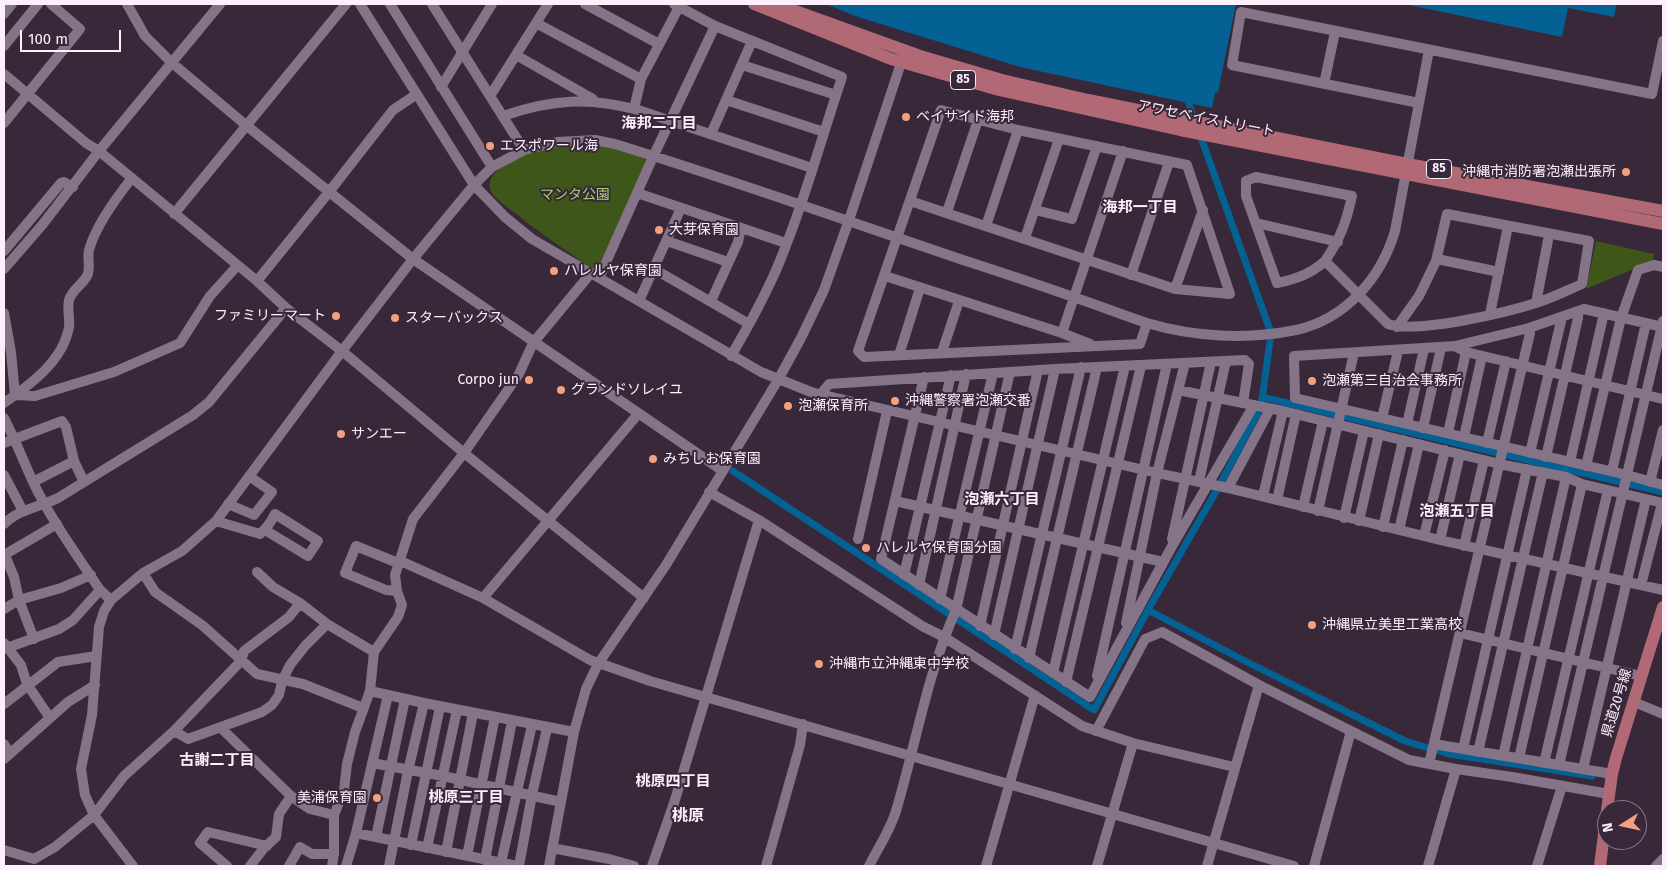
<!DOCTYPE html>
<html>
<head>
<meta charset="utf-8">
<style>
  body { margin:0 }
  #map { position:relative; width:1667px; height:870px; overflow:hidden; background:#38283a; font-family:"Fira Sans",sans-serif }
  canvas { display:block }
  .frame { position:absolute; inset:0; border:5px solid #fbf0fc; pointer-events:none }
  .north { position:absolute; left:1597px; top:800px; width:50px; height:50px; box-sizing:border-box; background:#38283a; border:1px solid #867888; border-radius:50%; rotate:260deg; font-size:14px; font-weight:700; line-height:20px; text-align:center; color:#fbf0fc }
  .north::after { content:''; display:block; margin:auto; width:18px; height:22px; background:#f2a07f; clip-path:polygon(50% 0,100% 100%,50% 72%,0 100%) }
  .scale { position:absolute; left:20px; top:30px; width:101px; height:22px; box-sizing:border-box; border:2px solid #fbf0fc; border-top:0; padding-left:6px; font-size:15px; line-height:18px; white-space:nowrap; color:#fbf0fc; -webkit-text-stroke:4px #38283a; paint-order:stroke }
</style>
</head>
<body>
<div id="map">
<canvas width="1667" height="870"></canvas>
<div class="frame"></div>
<div class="north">N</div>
<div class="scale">100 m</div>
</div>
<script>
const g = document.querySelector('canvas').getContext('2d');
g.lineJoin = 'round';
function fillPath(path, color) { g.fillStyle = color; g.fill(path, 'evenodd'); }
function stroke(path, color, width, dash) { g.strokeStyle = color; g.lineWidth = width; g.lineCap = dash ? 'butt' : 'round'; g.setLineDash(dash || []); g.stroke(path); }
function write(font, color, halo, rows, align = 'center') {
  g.font = font + ' "Fira Sans","Noto Sans JP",sans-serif'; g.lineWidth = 4; g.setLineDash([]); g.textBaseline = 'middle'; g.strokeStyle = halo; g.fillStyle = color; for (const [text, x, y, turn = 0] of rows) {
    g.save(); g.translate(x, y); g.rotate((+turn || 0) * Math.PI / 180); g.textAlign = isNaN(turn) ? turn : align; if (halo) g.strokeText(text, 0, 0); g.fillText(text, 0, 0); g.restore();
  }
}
fillPath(new Path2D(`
  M596,143L635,154L649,161L596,271C568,252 541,234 515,213C507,207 498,201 492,193C477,167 540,147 558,144C570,142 583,143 596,143Z
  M1596,241L1654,254L1653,261L1586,289Z`), '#3f561b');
fillPath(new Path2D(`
  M826,4H1236L1218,92L1215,93L1212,108L1020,67L855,16Z
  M1404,4H1617L1614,17L1568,8L1562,37Z`), '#036193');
stroke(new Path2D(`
  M1187,98L1195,122
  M1262,397L1663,492
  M733,471L1094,710L1148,610L1218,488L1261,407L1271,333L1199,132
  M1148,610L1243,660L1405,741L1449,754L1592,776`), '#036193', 7);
stroke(new Path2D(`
  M127,4L145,36L171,62L247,126L413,259L723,471
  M360,4L474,185L505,217L532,239L761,372L811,392L1157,473L1228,488L1440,540L1663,590
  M390,4L492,167
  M432,4L524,150
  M585,4L659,44
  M674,4L715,26L842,77C821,140 803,206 777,268C764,298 748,327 731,356
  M4,14L12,4
  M536,23L641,79
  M4,46L38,4
  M516,55L593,99
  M742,65L836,95
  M4,74L86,143L99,151L257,281L286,308L342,351L464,453L644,598
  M1324,84L1335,32
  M441,87L492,4
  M490,96L548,4
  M726,100L824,132
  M1419,103L1232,65L1241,12L1652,94L1663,41
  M634,109L641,79L679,7
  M503,116C552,99 588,97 638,110L812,168
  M4,123L80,29L51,4
  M711,134L752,41
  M637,193L786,243
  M910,201L1175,289L1230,294L1187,165L1018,130L941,110L858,351L864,357L1140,344L1147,323
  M1035,210L1072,219L1097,146
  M947,212L978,120
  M174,214L346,4
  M1256,223L1338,242
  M986,226L1018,130
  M1025,238L1059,139
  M667,241L728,262
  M4,251L61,183L64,182L73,187
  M1437,259L1499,272
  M1325,261C1341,237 1346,223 1352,196L1256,177L1246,181V196L1277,283C1296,279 1311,274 1325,261L1388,324C1417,334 1509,312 1539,302C1554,297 1568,290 1582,284L1589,241L1447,214L1436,261L1419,296L1397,327
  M4,269L43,224L99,151L220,4
  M654,269L749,324
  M1131,275L1169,162
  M885,276L1062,333L1090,344
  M599,278L653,157L715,26
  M257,281L329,192L393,110L417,94
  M1175,289L1203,210
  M639,301L681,208
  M711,301L738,242L741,228
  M1536,303L1549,235
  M4,313L11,352L15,395L35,396L114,372L180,343L210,296L237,266
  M1490,314L1508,226
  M1663,327L1584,309L1529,328L1455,346L1294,356L1295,398L1627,475L1663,485
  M1062,333L1123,151
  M1455,346L1466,352L1663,399
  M942,352L959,301
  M899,355L920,288
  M924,377L881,559L1090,697L1171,548L1254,405
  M1178,390L1283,411L1504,465L1566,477L1582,484L1663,503
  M821,394L829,384L1055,369L1245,360L1249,364L1243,403
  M4,403C31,384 63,361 69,327C70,318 67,309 69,300C72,290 82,285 87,276C91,269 87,258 89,250C96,225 116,198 132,178
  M4,418C15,439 23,460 33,482C51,520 77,555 100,590L111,600
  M1382,418L1398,351
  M1407,424L1424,349
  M1423,428L1441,348
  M1448,433L1466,352
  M1464,437L1482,356
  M4,443L62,421L66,427L74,461L84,482
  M1487,443L1506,361
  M1530,453L1562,317
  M1546,457L1578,318V311
  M1570,462L1604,313
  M1586,466L1621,318L1638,270L1654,265L1663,267
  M1612,471L1646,323
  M4,475L23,511
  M1199,481L1226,361
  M33,482L74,461
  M1650,482L1663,430
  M1228,488L1270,409
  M709,492L759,520L922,626L944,637L1082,726L1133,743L1234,767
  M1263,496L1283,411
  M1277,500L1296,414
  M895,501L1163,562
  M228,504L254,515L272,492L249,476
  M1303,507L1323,421
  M1318,511L1354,353
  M1344,518L1364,431
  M216,521L260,534C267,528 271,522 275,514L318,541L308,556L265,530
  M1359,521L1379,434
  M4,524C19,509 40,507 58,498L193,415L209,402L286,308
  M1383,527L1403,440
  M1399,530L1419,444
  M1424,536L1445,450
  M858,539L887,411
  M1172,539L1211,362
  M1440,540L1460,454
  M1464,546L1484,460
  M4,553L14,577L19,600L34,639
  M4,555L57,524
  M257,572L273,587L300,603L327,624L374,652
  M143,573L155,592L202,625L257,674L303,684L363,708
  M904,575L951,375
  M919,585L966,374
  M1641,585L1662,503
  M397,591L386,590L345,573L356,546L393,561L405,563L483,598L590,660L650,681L1294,866
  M483,598L638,414
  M940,599L993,373
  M4,609L19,600L61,588L91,575
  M1126,623L1157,473L1185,363
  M980,626L1038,370
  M1460,633L1641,676
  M994,635L1055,369
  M4,643L21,665L27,684L50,718
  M4,649L59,629L73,620L100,590
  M1015,649L1081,367
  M1029,658L1097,367
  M1053,673L1125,366
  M1097,676L1167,364
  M1066,682L1141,366
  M370,691L424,703L574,732
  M1634,702L1663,714
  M4,704L58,662L96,656
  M221,728L291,796L310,809L334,815
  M174,731L188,739L262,712L272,705L279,695L282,681L290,665L305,646L327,624
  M1096,731L1145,639L1162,632L1259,685L1409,760L1456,769L1512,777L1609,794
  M4,744L10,754
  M1434,744L1612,774
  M1463,749L1527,469
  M1478,752L1543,472
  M1503,756L1566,477
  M1519,758L1582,484
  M4,759L68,702L95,685
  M372,763L443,776L561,802
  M1544,763L1608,490
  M1429,764L1530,333L1529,328
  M1559,765L1663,321
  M1583,769L1646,499
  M356,833L517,866
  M376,837L405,699
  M411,845L440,707
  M427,848L457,710
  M552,848L609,859L634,866
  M4,850L34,859L55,847L94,815L124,776L174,731L241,661L244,651L289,617L300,603
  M446,852L473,713
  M467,856L495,717
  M485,860L512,721
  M501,863L532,725
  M133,866L94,815L85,795L81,769L92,715L99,627L104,611L111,600L143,573L182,551L216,521L342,351L413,259L474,185L492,167L524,150L557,142L595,140L615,144C732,180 847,221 963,260C1000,272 1037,284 1073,297C1098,305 1122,315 1147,323C1194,337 1247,340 1296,330C1346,319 1381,278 1395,231L1429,50
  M227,866L200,843L208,832L267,846
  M250,866L264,848L276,837L279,814L291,796
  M289,866L300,847L312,854H334
  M332,866L334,854V815L344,790L347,764L355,732L370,691L374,652L398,617L402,605L397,591L395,575L413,519L464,453L519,374L533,343L591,273
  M346,866L356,833L388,695
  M389,866L408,771L424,703
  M519,866L532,795L547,728
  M549,866L574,732L586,689L598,664L666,565L778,380L801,338L824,290L849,220L903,57
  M652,866L674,803L759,520
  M766,866L800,745L803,724
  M869,866C878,848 890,831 896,811C916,744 927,674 956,610L1010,372
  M986,866L1035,695
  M1097,866L1133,743
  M1207,866L1259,685
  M1314,866L1351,731
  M1428,866L1456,769
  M1537,866L1562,786
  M1656,866L1663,859`), '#857388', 10);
stroke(new Path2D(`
  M754,4L891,59L999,90L1180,130L1663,224
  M776,4L920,56L1002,80L1088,100L1407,164L1663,211
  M1607,810L1612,774L1616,758L1663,607
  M1600,866L1607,810`), '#b16a75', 12);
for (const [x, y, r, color] of [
  [906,117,5,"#f2a07f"],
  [490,146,5,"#f2a07f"],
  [1626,172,5,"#f2a07f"],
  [659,230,5,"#f2a07f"],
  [554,271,5,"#f2a07f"],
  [336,316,5,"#f2a07f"],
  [395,318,5,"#f2a07f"],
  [529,380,5,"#f2a07f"],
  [1312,381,5,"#f2a07f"],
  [561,390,5,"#f2a07f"],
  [895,401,5,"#f2a07f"],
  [788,406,5,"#f2a07f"],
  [341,434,5,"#f2a07f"],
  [653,459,5,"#f2a07f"],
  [866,548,5,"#f2a07f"],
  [1312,625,5,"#f2a07f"],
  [819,664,5,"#f2a07f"],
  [377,798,5,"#f2a07f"]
]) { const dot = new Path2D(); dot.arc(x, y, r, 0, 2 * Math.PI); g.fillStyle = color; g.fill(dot); stroke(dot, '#38283a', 2); }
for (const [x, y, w] of [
  [963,80,25],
  [1439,169,25]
]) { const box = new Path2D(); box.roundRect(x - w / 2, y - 9.5, w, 19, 4); g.fillStyle = '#38283a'; g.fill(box); stroke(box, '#fbf0fc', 1); }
write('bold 12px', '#fbf0fc', null, [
  ["85",963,80],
  ["85",1439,169]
]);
write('14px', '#fbf0fc', '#38283a', [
  ["ベイサイド海邦",916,117],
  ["エスポワール海",500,146],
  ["沖縄市消防署泡瀬出張所",1616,172,"right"],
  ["大芽保育園",669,230],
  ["ハレルヤ保育園",564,271],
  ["ファミリーマート",326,316,"right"],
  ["スターバックス",405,318],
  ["Corpo jun",519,380,"right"],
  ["泡瀬第三自治会事務所",1322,381],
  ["グランドソレイユ",571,390],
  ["沖縄警察署泡瀬交番",905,401],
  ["泡瀬保育所",798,406],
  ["サンエー",351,434],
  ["みちしお保育園",663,459],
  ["ハレルヤ保育園分園",876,548],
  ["沖縄県立美里工業高校",1322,625],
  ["沖縄市立沖縄東中学校",829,664],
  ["美浦保育園",367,798,"right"]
], 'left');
write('14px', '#fbf0fc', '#38283a', [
  ["アワセベイストリート",1206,119,11],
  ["県道20号線",1617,703,-73]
]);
write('14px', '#a8d36b', '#38283a', [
  ["マンタ公園",575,195]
]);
write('bold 15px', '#fbf0fc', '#38283a', [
  ["海邦二丁目",659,124],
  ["海邦一丁目",1140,208],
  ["泡瀬六丁目",1002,500],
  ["泡瀬五丁目",1457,512],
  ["古謝二丁目",217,761],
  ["桃原四丁目",673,782],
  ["桃原三丁目",466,798]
]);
write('bold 16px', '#fbf0fc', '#38283a', [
  ["桃原",688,817]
]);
</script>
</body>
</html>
